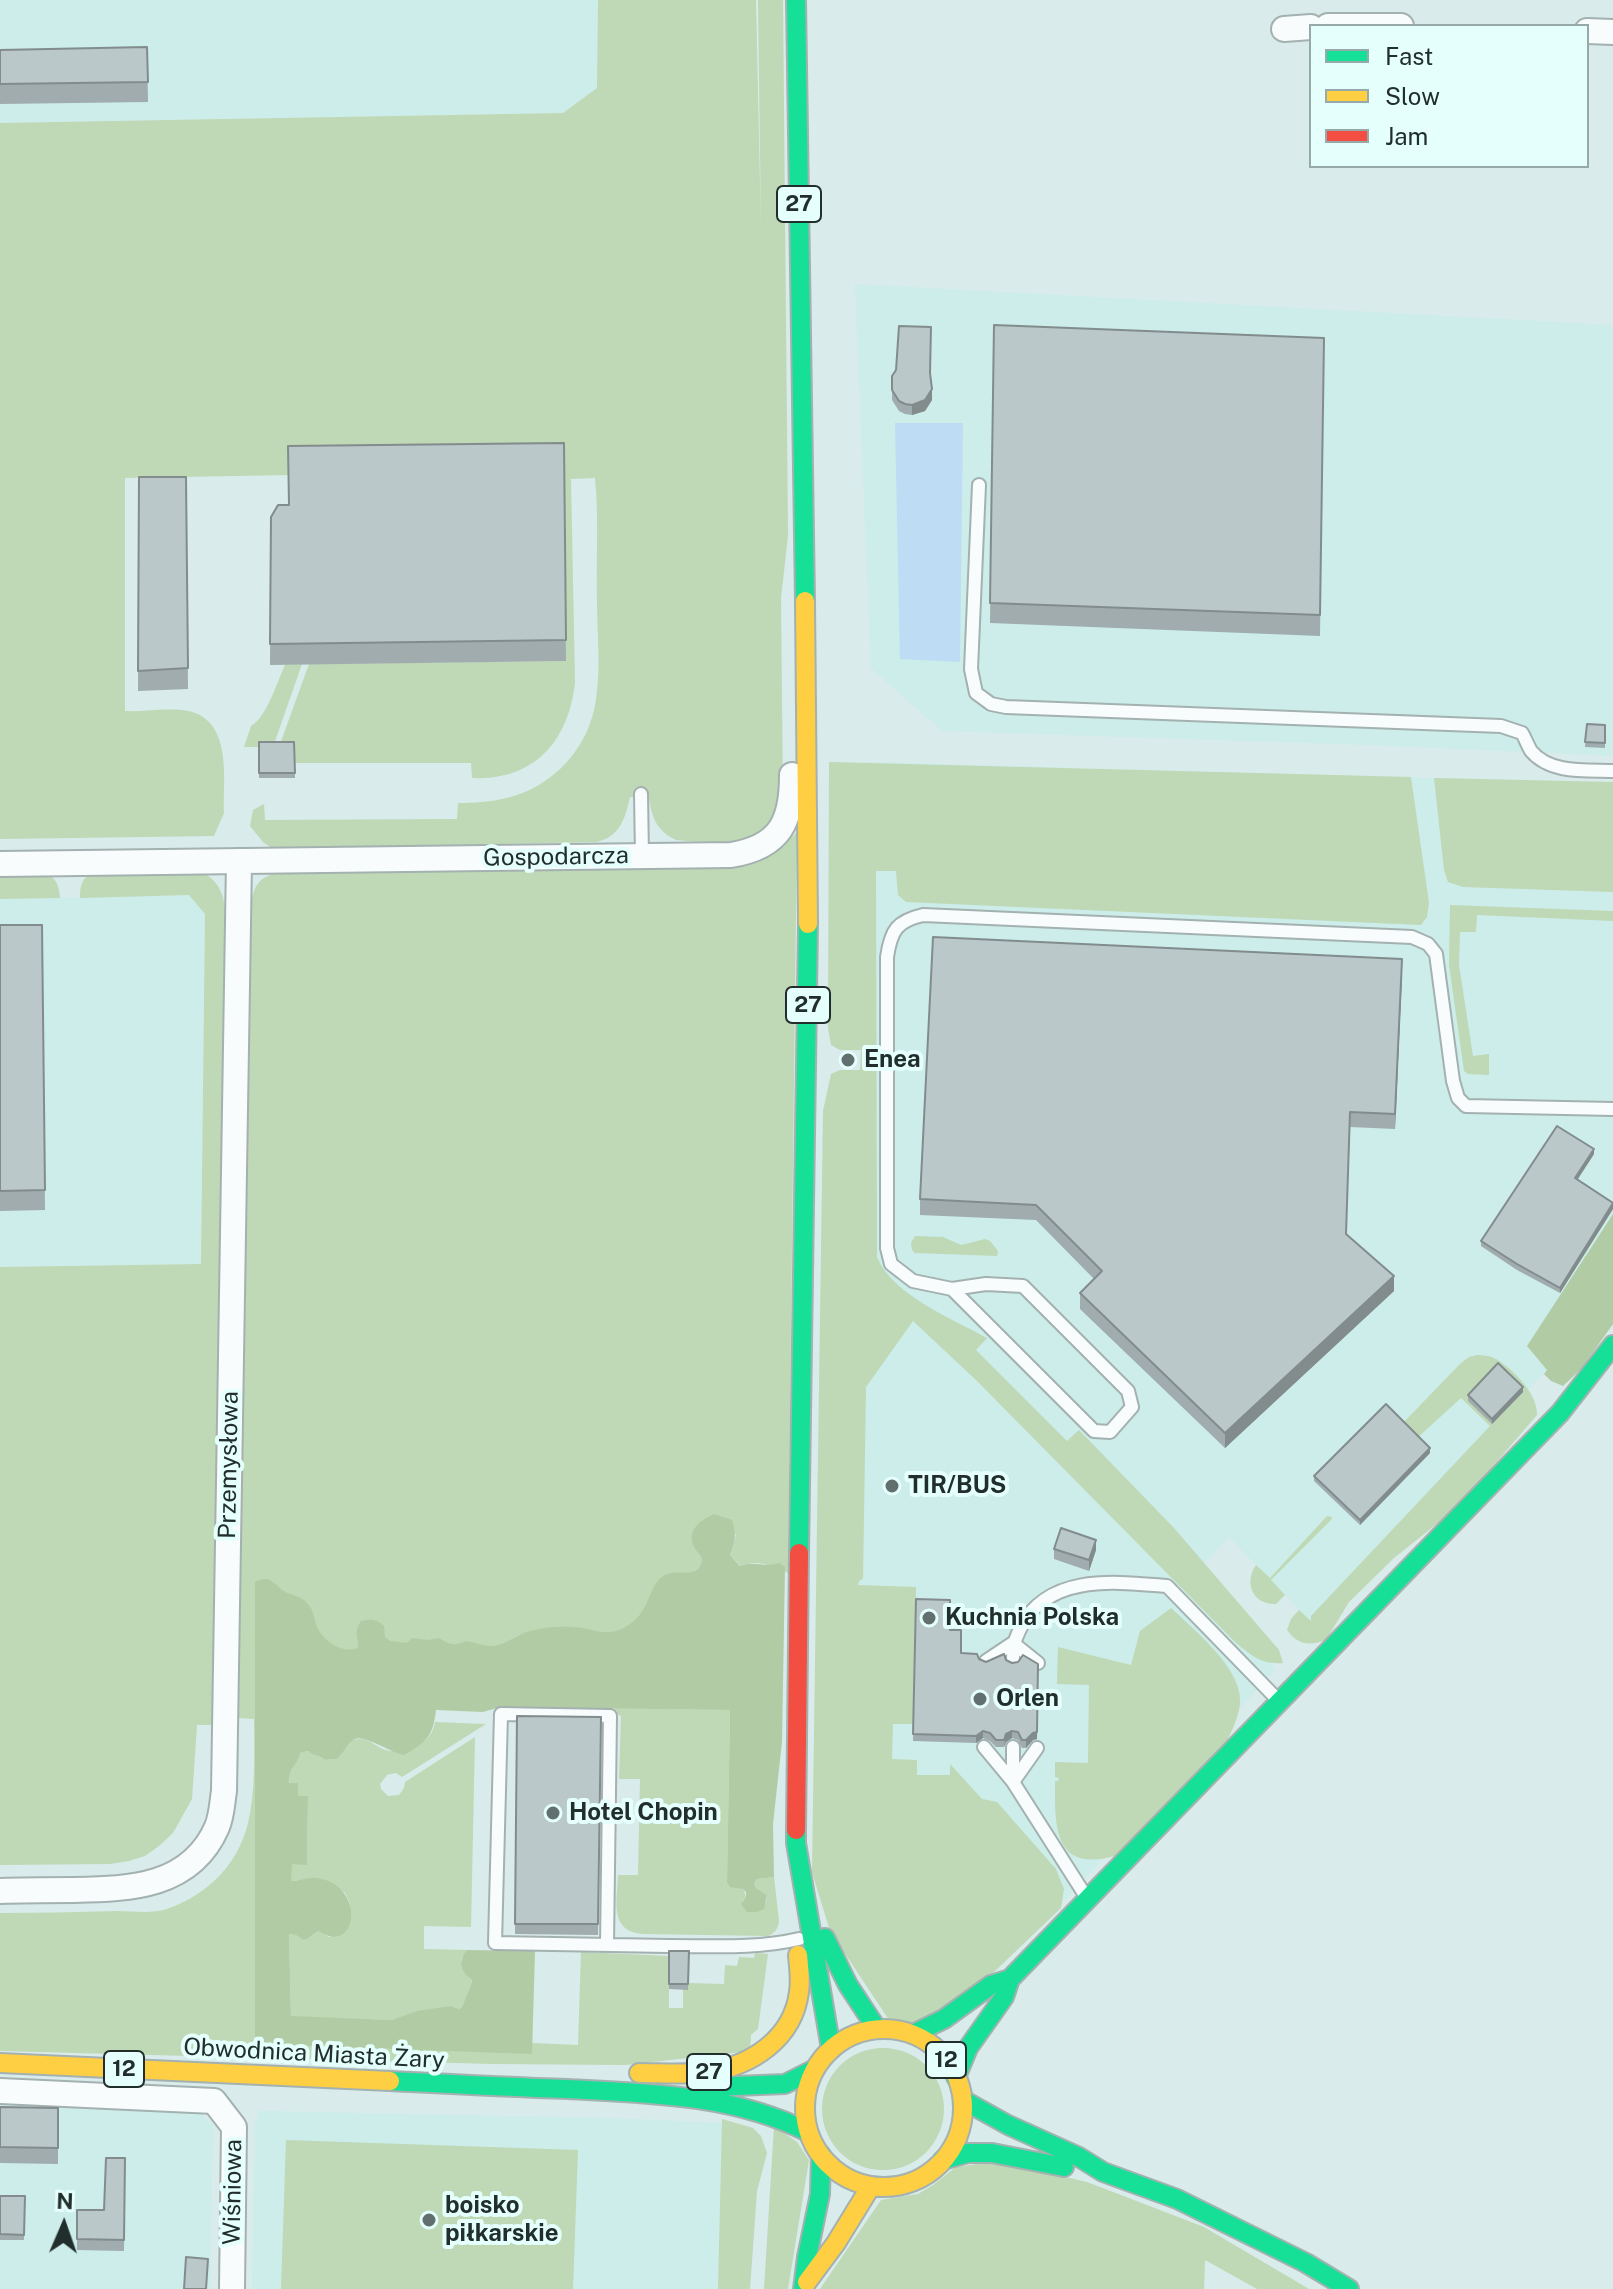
<!DOCTYPE html>
<html>
<head>
<meta charset="utf-8">
<style>
  body { margin:0 }
  #map { position:relative; width:1613px; height:2289px; overflow:hidden; background:#d9ebea; font-family:"Public Sans",sans-serif }
  canvas { display:block }
  .legend { position:absolute; left:1309px; top:24px; width:280px; height:144px; box-sizing:border-box; background:#e4fffc; border:2px solid #96aba9; margin:0; padding:10px 14px; list-style:none; font-size:24px; color:#212e2c }
  .legend li { display:flex; align-items:center; gap:16px; height:40px }
  .legend b { width:40px; border:2px solid #96aba9 }
  .north { position:absolute; left:24px; top:2185px; width:80px; height:80px; -webkit-text-stroke:6px #e4fffc; paint-order:stroke; rotate:2deg; font-size:22px; font-weight:700; line-height:32px; text-align:center; color:#212e2c }
  .north::after { content:''; display:block; margin:auto; width:28px; height:36px; background:#212e2c; clip-path:polygon(50% 0,100% 100%,50% 72%,0 100%) }
</style>
</head>
<body>
<div id="map">
<canvas width="1613" height="2289"></canvas>
<ul class="legend">
<li><b style="height:10px;background:#16e098"></b>Fast</li>
<li><b style="height:10px;background:#ffcf43"></b>Slow</li>
<li><b style="height:10px;background:#f24e42"></b>Jam</li>
</ul>
<div class="north">N</div>
</div>
<script>
const g = document.querySelector('canvas').getContext('2d');
g.lineJoin = 'round';
function fillPath(path, color) { g.fillStyle = color; g.fill(path, 'evenodd'); }
function stroke(path, color, width, dash) { g.strokeStyle = color; g.lineWidth = width; g.lineCap = dash ? 'butt' : 'round'; g.setLineDash(dash || []); g.stroke(path); }
function write(font, color, halo, rows, align = 'center') {
  g.font = font + ' "Public Sans",sans-serif'; g.lineWidth = 8; g.setLineDash([]); g.textBaseline = 'middle'; g.strokeStyle = halo; g.fillStyle = color; for (const [text, x, y, turn = 0] of rows) {
    g.save(); g.translate(x, y); g.rotate((+turn || 0) * Math.PI / 180); g.textAlign = isNaN(turn) ? turn : align; if (halo) g.strokeText(text, 0, 0); g.fillText(text, 0, 0); g.restore();
  }
}
fillPath(new Path2D(`
  M0,0H598L597,88L563,113L0,123Z
  M855,284L1613,325V756L1369,745L942,731L871,668Z
  M865,762L1613,783V1216L1547,1370L1311,1622L1229,1537L1189,1579L1276,1669L1064,1901L834,1886L867,1117Z
  M189,895L205,914L201,1264L0,1267V899Z
  M0,2103L198,2112L213,2125L210,2289H0Z
  M259,2111L614,2118L722,2123L718,2289H252L255,2125Z`), '#ccedea');
fillPath(new Path2D(`
  M598,0H756L761,229L758,0H783L788,536L781,598L783,799C779,807 775,820 769,827C752,847 700,842 676,840C657,831 652,818 649,798L630,797C625,819 620,837 596,842L273,849L263,842L250,826L253,810L264,804L265,820L457,819L458,803C474,803 491,802 507,798C553,787 590,747 596,699C601,667 597,633 597,601C596,560 599,518 595,478L571,479L575,682C569,741 534,781 472,778L471,763H295L294,748L279,747L309,664L566,661L563,470L125,478V711C143,712 171,707 188,711C233,720 223,780 224,813L214,836L0,839V123L563,113L597,88Z
  M302,664L273,747H244L251,726C267,717 277,682 285,665Z
  M829,762L1411,777L1429,903L1427,917L1421,925L906,902L898,895L896,871H876L877,1257C892,1295 953,1319 987,1338L976,1350L1067,1441L1079,1430L1174,1528L1279,1650L1283,1663C1261,1665 1249,1654 1233,1640L976,1380L913,1321L866,1387L863,1579L859,1581L858,1585L916,1587L914,1724H893L892,1759L917,1760V1775H950V1764L982,1799L997,1802L1056,1869L1064,1889L1061,1908L971,1994L908,2024L889,2020L830,1931L812,1872L823,1111L831,1074L840,1070H860L861,1050H840L831,1045L828,1028Z
  M1434,778L1613,782V892L1463,887L1448,882L1444,870Z
  M797,832L788,1573C773,1566 756,1559 741,1566L730,1555L733,1549L736,1534L694,1547L702,1559C700,1576 684,1573 671,1573L653,1666L265,1655L255,2044L532,2053V2043L578,2045L581,1952L669,1956V2008H683V1989H688V1983L724,1984L725,1965L737,1966L739,1957L754,1958L755,1953L768,1954L758,2029L751,2035L750,2051L626,2065L494,2064L0,2051V1913C39,1913 78,1912 118,1911C133,1911 152,1914 167,1909C207,1895 238,1865 248,1823C256,1789 254,1753 254,1719L238,1718L250,909C254,884 258,877 283,871L745,863C767,858 781,848 797,832Z
  M197,870C220,879 225,896 226,919L216,1725H197L192,1799L173,1833L159,1846L145,1856L129,1861L110,1864L0,1865V1267L201,1264L205,914L189,895L80,898C80,887 81,880 90,874Z
  M0,873H45C57,878 59,886 60,898L0,899Z
  M1450,905L1613,911V921L1477,915L1476,932H1460L1459,965L1473,1056L1489,1054V1075L1468,1074L1464,1071L1449,965Z
  M915,1236L943,1237L961,1245L985,1239L990,1241L998,1251L997,1256L915,1253L912,1250L911,1243Z
  M1477,1355C1484,1355 1491,1356 1496,1359C1513,1369 1538,1394 1537,1415L1458,1507L1394,1558L1349,1602L1326,1640C1309,1646 1298,1645 1287,1630L1291,1619L1299,1610L1311,1621V1616L1490,1426L1461,1398L1416,1439L1401,1425L1461,1363L1469,1357Z
  M1327,1516L1332,1517L1331,1520L1271,1580L1285,1595L1276,1604C1252,1605 1244,1582 1256,1565L1270,1578Z
  M1171,1608C1194,1630 1243,1669 1240,1703C1239,1716 1233,1728 1228,1739L1115,1856C1053,1873 1055,1826 1055,1781H1058L1059,1778L1055,1777V1762L1088,1763L1089,1685L1057,1684L1058,1647L1131,1665L1140,1631Z
  M604,1708L730,1710L727,1881L744,1890L746,1898L742,1901L766,1903L767,1895L756,1888L754,1883L757,1879L774,1877L779,1921C778,1929 775,1933 768,1936L644,1934C609,1932 617,1902 618,1875H638L640,1779H619L621,1716Z
  M435,1722L486,1724L402,1777L396,1773L387,1775L380,1784L381,1789L388,1796L399,1795L404,1788L405,1782L475,1737L471,1927L424,1926V1949L467,1950L461,1960L472,1982L462,2007L459,2009L451,2006L392,2020L291,2017L289,1934L296,1935L303,1940L307,1939L318,1931L329,1937L348,1926L350,1903L345,1893L335,1886L315,1878L291,1881V1864H307L308,1796H298C278,1770 295,1776 299,1753L309,1751L325,1760L337,1759L353,1740C370,1735 375,1749 390,1751C391,1752 401,1749 403,1749C419,1746 432,1740 435,1722Z
  M822 2109a61 61 0 1 1 122 0a61 61 0 1 1-122 0Z
  M722,2119L753,2128L761,2136L767,2153L757,2191L750,2289H718Z
  M774,2126L797,2142L809,2160L788,2289H764Z
  M286,2140L578,2150L573,2289H281Z
  M998,2161L1087,2182L1204,2227L1309,2289H1257L1205,2260L1204,2289H820L881,2200L918,2194L933,2185L956,2167Z`), '#bfd8b5');
fillPath(new Path2D(`
  M1613,1214V1324L1582,1368L1563,1386L1551,1381L1544,1374L1547,1370L1527,1346Z
  M714,1514L732,1520C736,1532 736,1544 730,1555L740,1566C753,1560 766,1568 779,1563L785,1567L782,1742L773,1824L774,1877L757,1879L754,1883L756,1888L767,1895L764,1909L757,1912H747L741,1904L746,1897V1892L743,1889L730,1887L727,1882L730,1710L500,1707L483,1712L436,1710C433,1736 427,1742 404,1755C392,1753 363,1734 355,1739C348,1743 343,1754 337,1759L325,1760C319,1755 314,1756 308,1751L300,1753C297,1767 288,1768 289,1783H298V1796H308L307,1865L292,1864L291,1881C299,1881 309,1877 317,1878C367,1885 358,1957 318,1931L307,1939L303,1940L296,1935L289,1934L291,2016L392,2020L417,2011L451,2006L459,2009L462,2007L472,1982L471,1979C460,1971 458,1961 467,1950L535,1951L532,2054L255,2044V1582C268,1575 272,1581 281,1589C289,1596 300,1594 308,1604C314,1611 314,1619 317,1627C324,1642 343,1654 358,1648C359,1638 353,1632 361,1621C371,1619 376,1619 384,1626L385,1637L390,1641L407,1643L412,1638L428,1640L439,1638C449,1645 455,1646 466,1641C474,1642 483,1646 490,1646C504,1647 517,1634 530,1631C543,1627 560,1626 573,1627C595,1628 605,1639 627,1626C651,1612 647,1588 662,1577C675,1566 699,1582 702,1559C700,1555 696,1551 694,1547C686,1530 701,1520 714,1514Z`), '#b1cca4');
fillPath(new Path2D(`
  M895,423H963L960,662L900,659Z`), '#bedcf4');
const lane = new Path2D(`
  M979,485L971,669L976,693L991,704L1006,707L1501,726L1522,733C1525,738 1528,746 1531,751C1550,774 1586,770 1613,771
  M641,794L642,856
  M952,1289L986,1284L1023,1286L1128,1391L1132,1407L1110,1432L1094,1431L952,1289L913,1281L891,1264L887,1248V957C891,930 897,921 923,915L1412,937L1428,944L1436,954L1453,1081L1458,1098L1466,1106L1613,1109
  M986,1661L1013,1643L1038,1663
  M1013,1662C1013,1646 1014,1641 1021,1627C1049,1573 1116,1582 1167,1586L1278,1700
  M984,1747L1013,1782L1037,1748
  M1013,1747V1782L1085,1895
  M607,1945L610,1716L501,1714L495,1943C553,1944 611,1945 669,1946C713,1946 756,1949 799,1939`);
const street = new Path2D(`
  M1328,26H1401
  M1284,29L1311,27
  M1587,31L1613,32
  M0,864L731,855C780,847 792,822 792,775
  M0,1891C25,1890 49,1890 74,1890C131,1889 191,1887 217,1827C222,1815 222,1803 224,1791L239,861
  M0,2091L214,2101L234,2127L232,2289`);
const fast = new Path2D(`
  M796,0L805,601
  M799,1553L808,924
  M796,1830V1843L831,2049
  M825,1938L848,1985L877,2029
  M913,2034L944,2019L991,1985L1010,1979
  M956,2077L968,2048L1004,1997L1010,1979L1560,1413L1613,1345
  M390,2081C450,2084 509,2087 568,2089C649,2093 735,2095 808,2132
  M711,2087L785,2084L815,2069
  M963,2100L1008,2125L1079,2157L1103,2172L1177,2199L1306,2263L1349,2289
  M943,2160L968,2153H992L1064,2167
  M803,2289L807,2257L820,2194L821,2155`);
const slow = new Path2D(`
  M805,601L808,924
  M805 2108a79 79 0 1 1 158 0a79 79 0 1 1-158 0Z
  M0,2063L390,2081
  M639,2073C662,2073 685,2075 708,2072C751,2066 793,2039 799,1992C801,1980 799,1967 798,1955
  M807,2282L836,2243L871,2186`);
const jam = new Path2D(`
  M796,1830L799,1553`);
stroke(lane, '#a3b1b0', 16);
stroke(street, '#a3b1b0', 28);
stroke(fast, '#a3b1b0', 22);
stroke(slow, '#a3b1b0', 22);
stroke(jam, '#a3b1b0', 22);
stroke(lane, '#f9fcfc', 12);
stroke(street, '#f9fcfc', 24);
stroke(fast, '#16e098', 18);
stroke(slow, '#ffcf43', 18);
stroke(jam, '#f24e42', 18);
fillPath(new Path2D(`
  M147,47L148,102L0,104V50Z
  M994,325L1324,338L1320,636L990,623Z
  M896,370L930,374L932,400L925,411L912,415L905,414L899,411L892,400V376Z
  M564,443L566,661L270,665L271,517L289,505Z
  M139,477H186L188,689L138,691Z
  M1587,724L1605,725V748L1585,747Z
  M259,742H294L295,778H259Z
  M0,925H42L45,1210L0,1211Z
  M1402,974L1395,1129L1350,1127L1346,1235L1394,1291L1225,1448L1080,1309V1293L1094,1279L1036,1220L920,1215V1199Z
  M1594,1154L1578,1179L1613,1203V1209L1560,1293L1517,1270L1481,1246V1241Z
  M1523,1392L1492,1424L1468,1401V1395Z
  M1430,1453L1360,1525L1314,1481V1476Z
  M1054,1549L1096,1550L1089,1571L1054,1559Z
  M916,1599L950,1630L961,1653L979,1659L1037,1739L1033,1740L1026,1748H1022L1018,1740L1012,1738L1006,1742L1004,1747H996L990,1741L983,1738L976,1743L913,1741Z
  M517,1716L601,1717L598,1935L515,1934Z
  M669,1951H689L688,1990L669,1989Z
  M0,2107L58,2108V2164L0,2163Z
  M125,2158L124,2251L77,2250V2210H104Z
  M0,2196H25L24,2240H0Z`), '#a0acae');
fillPath(new Path2D(`
  M932,389V400L925,411L912,415V405Z
  M1402,959V974L1395,1129V1114Z
  M1594,1149V1154L1575,1183V1178Z
  M1613,1204V1209L1560,1293V1288Z
  M1394,1276V1291L1225,1448V1433Z
  M1523,1387V1392L1492,1424V1419Z
  M1430,1448V1453L1360,1525V1520Z
  M1096,1540V1550L1089,1571V1560Z
  M1038,1664L1037,1739L1033,1740L1026,1748V1740Z
  M983,1731V1738L976,1743V1736Z
  M1012,1731V1738L1006,1742L1004,1747L1006,1734Z`), '#828c8d');
const building = new Path2D(`
  M147,47L148,82L0,84V50Z
  M994,325L1324,338L1320,615L990,603Z
  M899,326L931,327L930,373L932,389L925,400L912,405L905,404L899,401L892,390V376L896,370Z
  M564,443L566,640L270,644L271,517L278,505H289L288,446Z
  M139,477H186L188,668L138,671Z
  M1587,724L1605,725V743L1585,742Z
  M259,742H294L295,773H259Z
  M0,925H42L45,1190L0,1191Z
  M933,937L1402,959L1395,1114L1350,1112L1346,1234L1394,1276L1225,1433L1080,1293L1102,1271L1036,1205L920,1199Z
  M1557,1126L1594,1149L1575,1178L1613,1203L1560,1288L1517,1264L1481,1241Z
  M1498,1363L1523,1387L1492,1419L1468,1395Z
  M1386,1404L1430,1448L1360,1520L1314,1476Z
  M1061,1528L1096,1540L1089,1560L1054,1549Z
  M916,1599L950,1600V1630H961V1653L977,1654L979,1659L986,1662L1004,1654L1006,1660L1012,1663L1018,1662L1023,1655L1038,1664L1037,1732L1033,1733L1026,1740H1022L1018,1732L1012,1731L1006,1734L1004,1740H996L990,1733L983,1731L976,1736L913,1734Z
  M517,1716L601,1717L598,1924H515Z
  M669,1951H689L688,1984H669Z
  M0,2107L58,2108V2148L0,2147Z
  M106,2158H125L124,2240L77,2239V2210H104Z
  M0,2196H25L24,2235L0,2234Z
  M186,2257L208,2259L206,2289H184Z`);
fillPath(building, '#bac8ca');
stroke(building, '#828c8d', 2);
for (const [x, y, r, color] of [
  [848,1060,8,"#61706e"],
  [892,1486,8,"#61706e"],
  [929,1618,8,"#61706e"],
  [980,1699,8,"#61706e"],
  [553,1813,8,"#61706e"],
  [429,2220,8,"#61706e"]
]) { const dot = new Path2D(); dot.arc(x, y, r, 0, 2 * Math.PI); g.fillStyle = color; g.fill(dot); stroke(dot, '#e4fffc', 3); }
for (const [x, y, w] of [
  [799,204,44],
  [808,1005,44],
  [946,2060,40],
  [124,2069,40],
  [709,2072,44]
]) { const box = new Path2D(); box.roundRect(x - w / 2, y - 18, w, 36, 6); g.fillStyle = '#e4fffc'; g.fill(box); stroke(box, '#212e2c', 2); }
write('bold 22px', '#212e2c', null, [
  ["27",799,204],
  ["27",808,1005],
  ["12",946,2060],
  ["12",124,2069],
  ["27",709,2072]
]);
write('24px', '#212e2c', '#e4fffc', [
  ["Gospodarcza",556,857,-1],
  ["Przemysłowa",229,1465,-89],
  ["Obwodnica Miasta Żary",314,2054,3],
  ["Wiśniowa",233,2192,-89]
]);
write('bold 24px', '#212e2c', '#e4fffc', [
  ["Enea",864,1060],
  ["TIR/BUS",908,1486],
  ["Kuchnia Polska",945,1618],
  ["Orlen",996,1699],
  ["Hotel Chopin",569,1813],
  ["boisko",445,2206],
  ["piłkarskie",445,2234]
], 'left');
</script>
</body>
</html>
